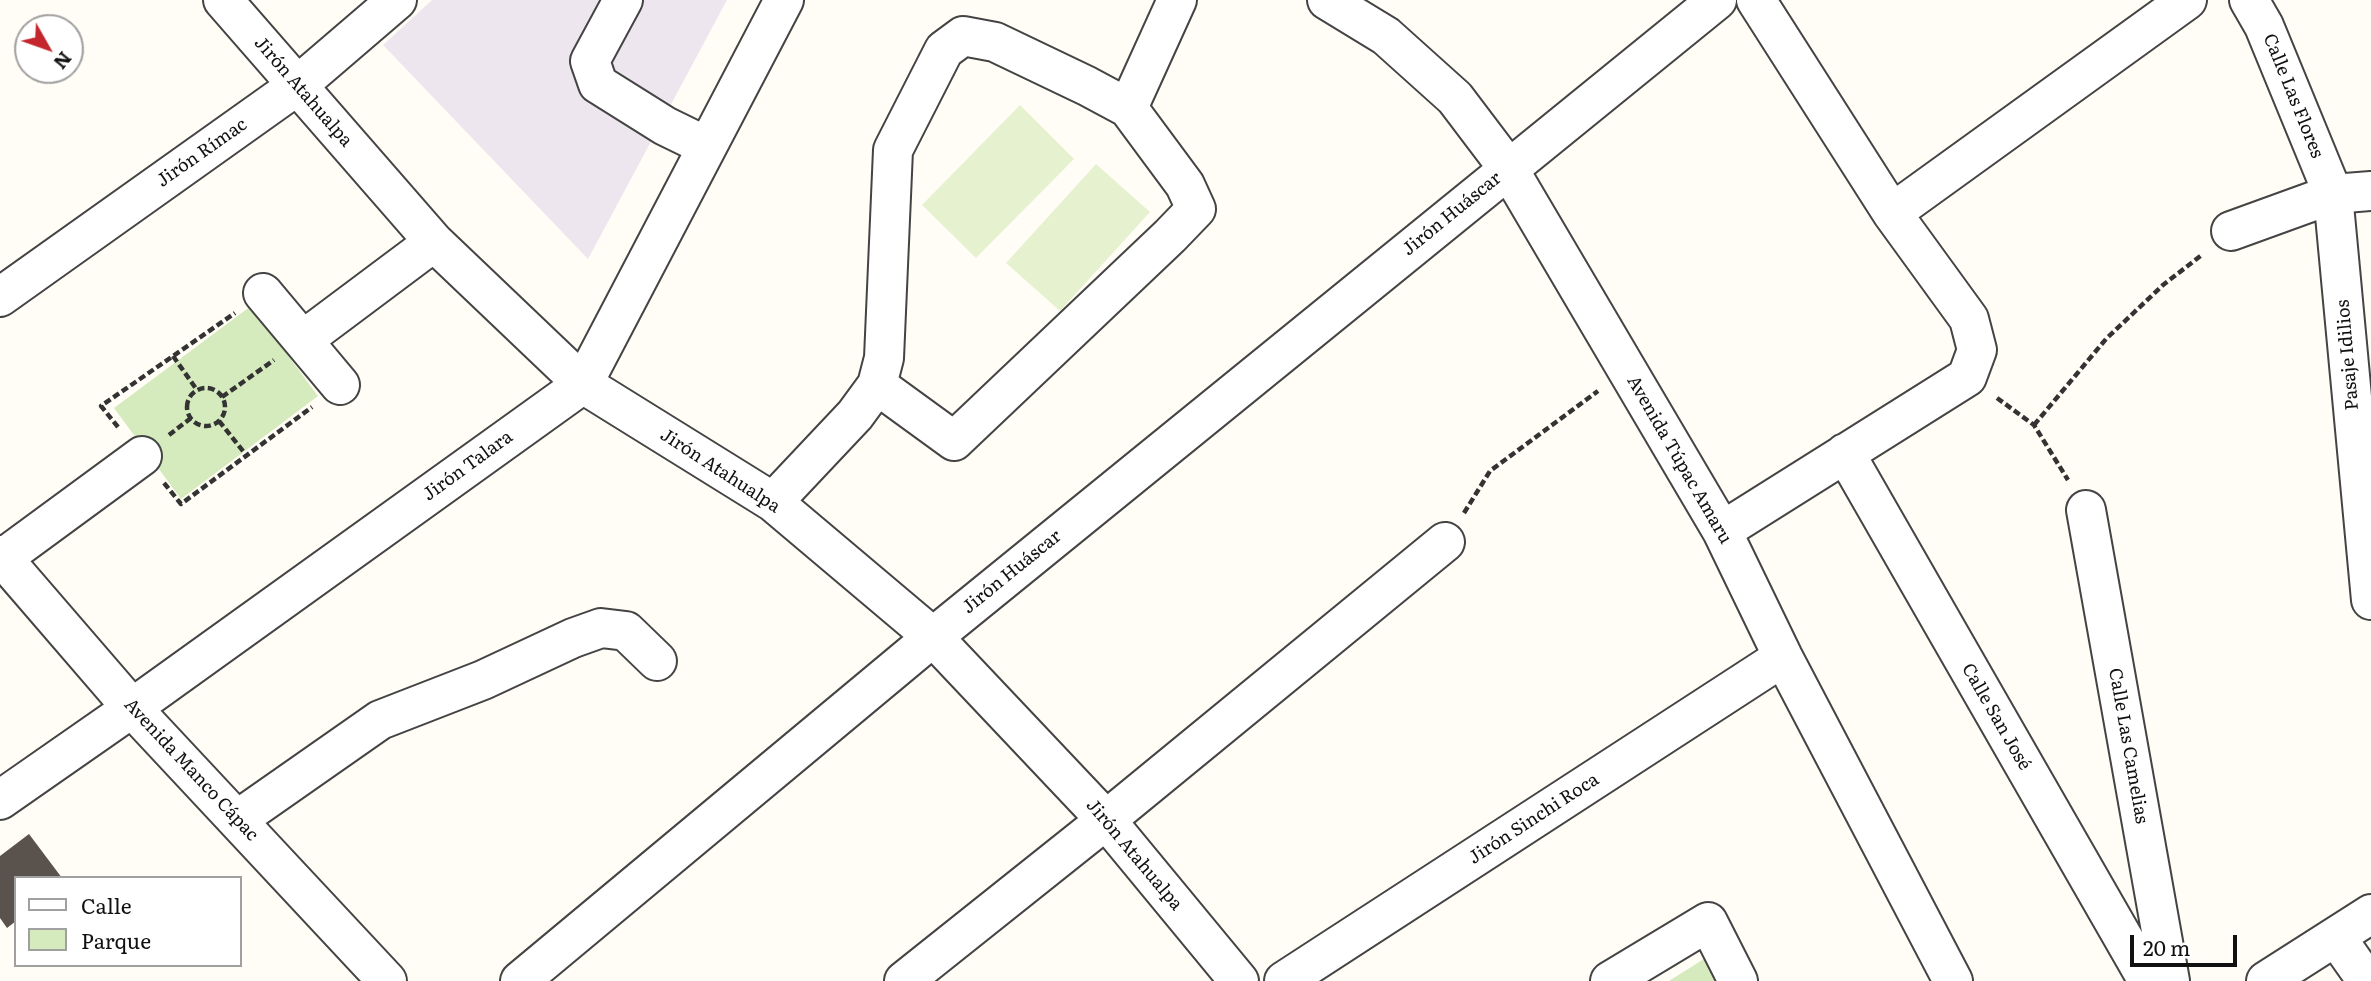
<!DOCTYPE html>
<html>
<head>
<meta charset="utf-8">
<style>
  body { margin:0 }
  #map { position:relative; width:2371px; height:981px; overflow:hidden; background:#fffdf5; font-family:Literata,serif }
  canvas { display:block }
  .legend { position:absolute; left:14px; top:876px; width:228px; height:91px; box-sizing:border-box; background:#fff; border:2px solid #a0a0a0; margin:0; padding:9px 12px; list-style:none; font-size:21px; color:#111 }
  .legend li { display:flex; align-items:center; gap:14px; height:35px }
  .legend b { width:35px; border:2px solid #a0a0a0 }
  .north { position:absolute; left:14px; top:14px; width:70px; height:70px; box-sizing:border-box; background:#fff; border:2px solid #a0a0a0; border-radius:50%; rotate:130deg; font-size:19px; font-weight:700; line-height:28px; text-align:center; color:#111 }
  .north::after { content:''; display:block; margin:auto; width:24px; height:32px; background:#c4262e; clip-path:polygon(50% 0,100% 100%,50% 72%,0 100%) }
  .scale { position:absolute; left:2130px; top:935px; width:107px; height:32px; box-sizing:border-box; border:4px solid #111; border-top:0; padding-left:9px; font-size:21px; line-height:24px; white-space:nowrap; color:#111; -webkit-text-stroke:5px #fff; paint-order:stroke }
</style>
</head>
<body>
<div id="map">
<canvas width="2371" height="981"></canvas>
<ul class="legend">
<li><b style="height:9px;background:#fff"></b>Calle</li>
<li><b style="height:19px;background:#d5ebbd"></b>Parque</li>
</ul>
<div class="north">N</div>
<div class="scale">20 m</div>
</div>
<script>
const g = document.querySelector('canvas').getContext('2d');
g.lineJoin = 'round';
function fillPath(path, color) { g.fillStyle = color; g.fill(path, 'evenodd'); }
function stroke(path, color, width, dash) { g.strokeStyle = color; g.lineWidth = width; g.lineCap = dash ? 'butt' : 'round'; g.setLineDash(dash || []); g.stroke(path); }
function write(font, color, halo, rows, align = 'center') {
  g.font = font + ' Literata,serif'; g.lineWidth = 7; g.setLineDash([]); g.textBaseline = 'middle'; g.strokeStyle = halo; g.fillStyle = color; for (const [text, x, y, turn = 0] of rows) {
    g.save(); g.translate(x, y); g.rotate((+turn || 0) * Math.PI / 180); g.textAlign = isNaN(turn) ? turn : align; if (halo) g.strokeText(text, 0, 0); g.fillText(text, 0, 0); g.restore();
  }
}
fillPath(new Path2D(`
  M432,0H727L588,259L383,45Z`), '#eee6ef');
fillPath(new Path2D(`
  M251,306L318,396L181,499L114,408Z
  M1707,957L1718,981H1669Z`), '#d5ebbd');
fillPath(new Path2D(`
  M1020,105L1074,159L976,258L922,205Z
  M1096,164L1150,212L1060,311L1006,263Z`), '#e6f2cf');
fillPath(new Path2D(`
  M29,834L62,878H16V921L7,928L0,918V856Z`), '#5a524d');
const minor = new Path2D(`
  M223,0L434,242L583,384L773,502L933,637L1106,820L1239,981
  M623,0L590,61L598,84L665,126L706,146
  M1327,0L1386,36L1455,98L1508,168L1722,531L1783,657L1953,981
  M2249,0L2264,26L2333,194L2371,600
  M1128,108L1177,0
  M1892,213L2187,0
  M2231,231L2333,194L2371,191
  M263,293L340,385
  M0,297L298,85L397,0
  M303,340L434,242
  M1845,453L2148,981
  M773,502L855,415L877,385L884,358L893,150L944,50L963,36L995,42L1087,86L1128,108L1185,185L1196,209L1170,236L954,441L877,385
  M2086,510L2170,981
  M1722,531L1967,377L1977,350L1969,319L1892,213L1756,0
  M0,555L132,708L387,981
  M3,558L142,456
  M0,800L132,708L583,384L784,0
  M237,820L380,720L483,680L573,638L601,628L626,631L657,661
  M2336,937L2367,981
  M520,981L933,637L1717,0
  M904,981L1106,820L1445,542
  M1284,981L1783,657
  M1610,981L1708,922L1738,981
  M2266,981L2371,914`);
stroke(minor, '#444', 42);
stroke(new Path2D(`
  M173,356L197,390
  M187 407a19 19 0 1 1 38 0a19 19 0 1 1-38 0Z
  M222,397L274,360
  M1997,398L2034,425L2068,480
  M219,421L247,456
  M2034,425L2106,339L2163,285L2203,254
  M118,427L101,406L235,313
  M169,435L191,418
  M164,483L181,504L312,407
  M1464,513L1490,471L1598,391`), '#333', 4.5, [7, 3.5]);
stroke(minor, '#fff', 38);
write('18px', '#111', '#fff', [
  ["Jirón Atahualpa",303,92,49],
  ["Calle Las Flores",2293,96,68],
  ["Jirón Rímac",202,153,-35],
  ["Jirón Huáscar",1452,214,-39],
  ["Pasaje Idilios",2348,355,-95],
  ["Avenida Túpac Amaru",1679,460,60],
  ["Jirón Talara",468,466,-36],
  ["Jirón Atahualpa",720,471,33],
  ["Jirón Huáscar",1012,572,-39],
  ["Calle San José",1996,717,60],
  ["Calle Las Camelias",2128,746,80],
  ["Avenida Manco Cápac",191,770,47],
  ["Jirón Sinchi Roca",1534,819,-33],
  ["Jirón Atahualpa",1134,855,50]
]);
</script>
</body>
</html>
